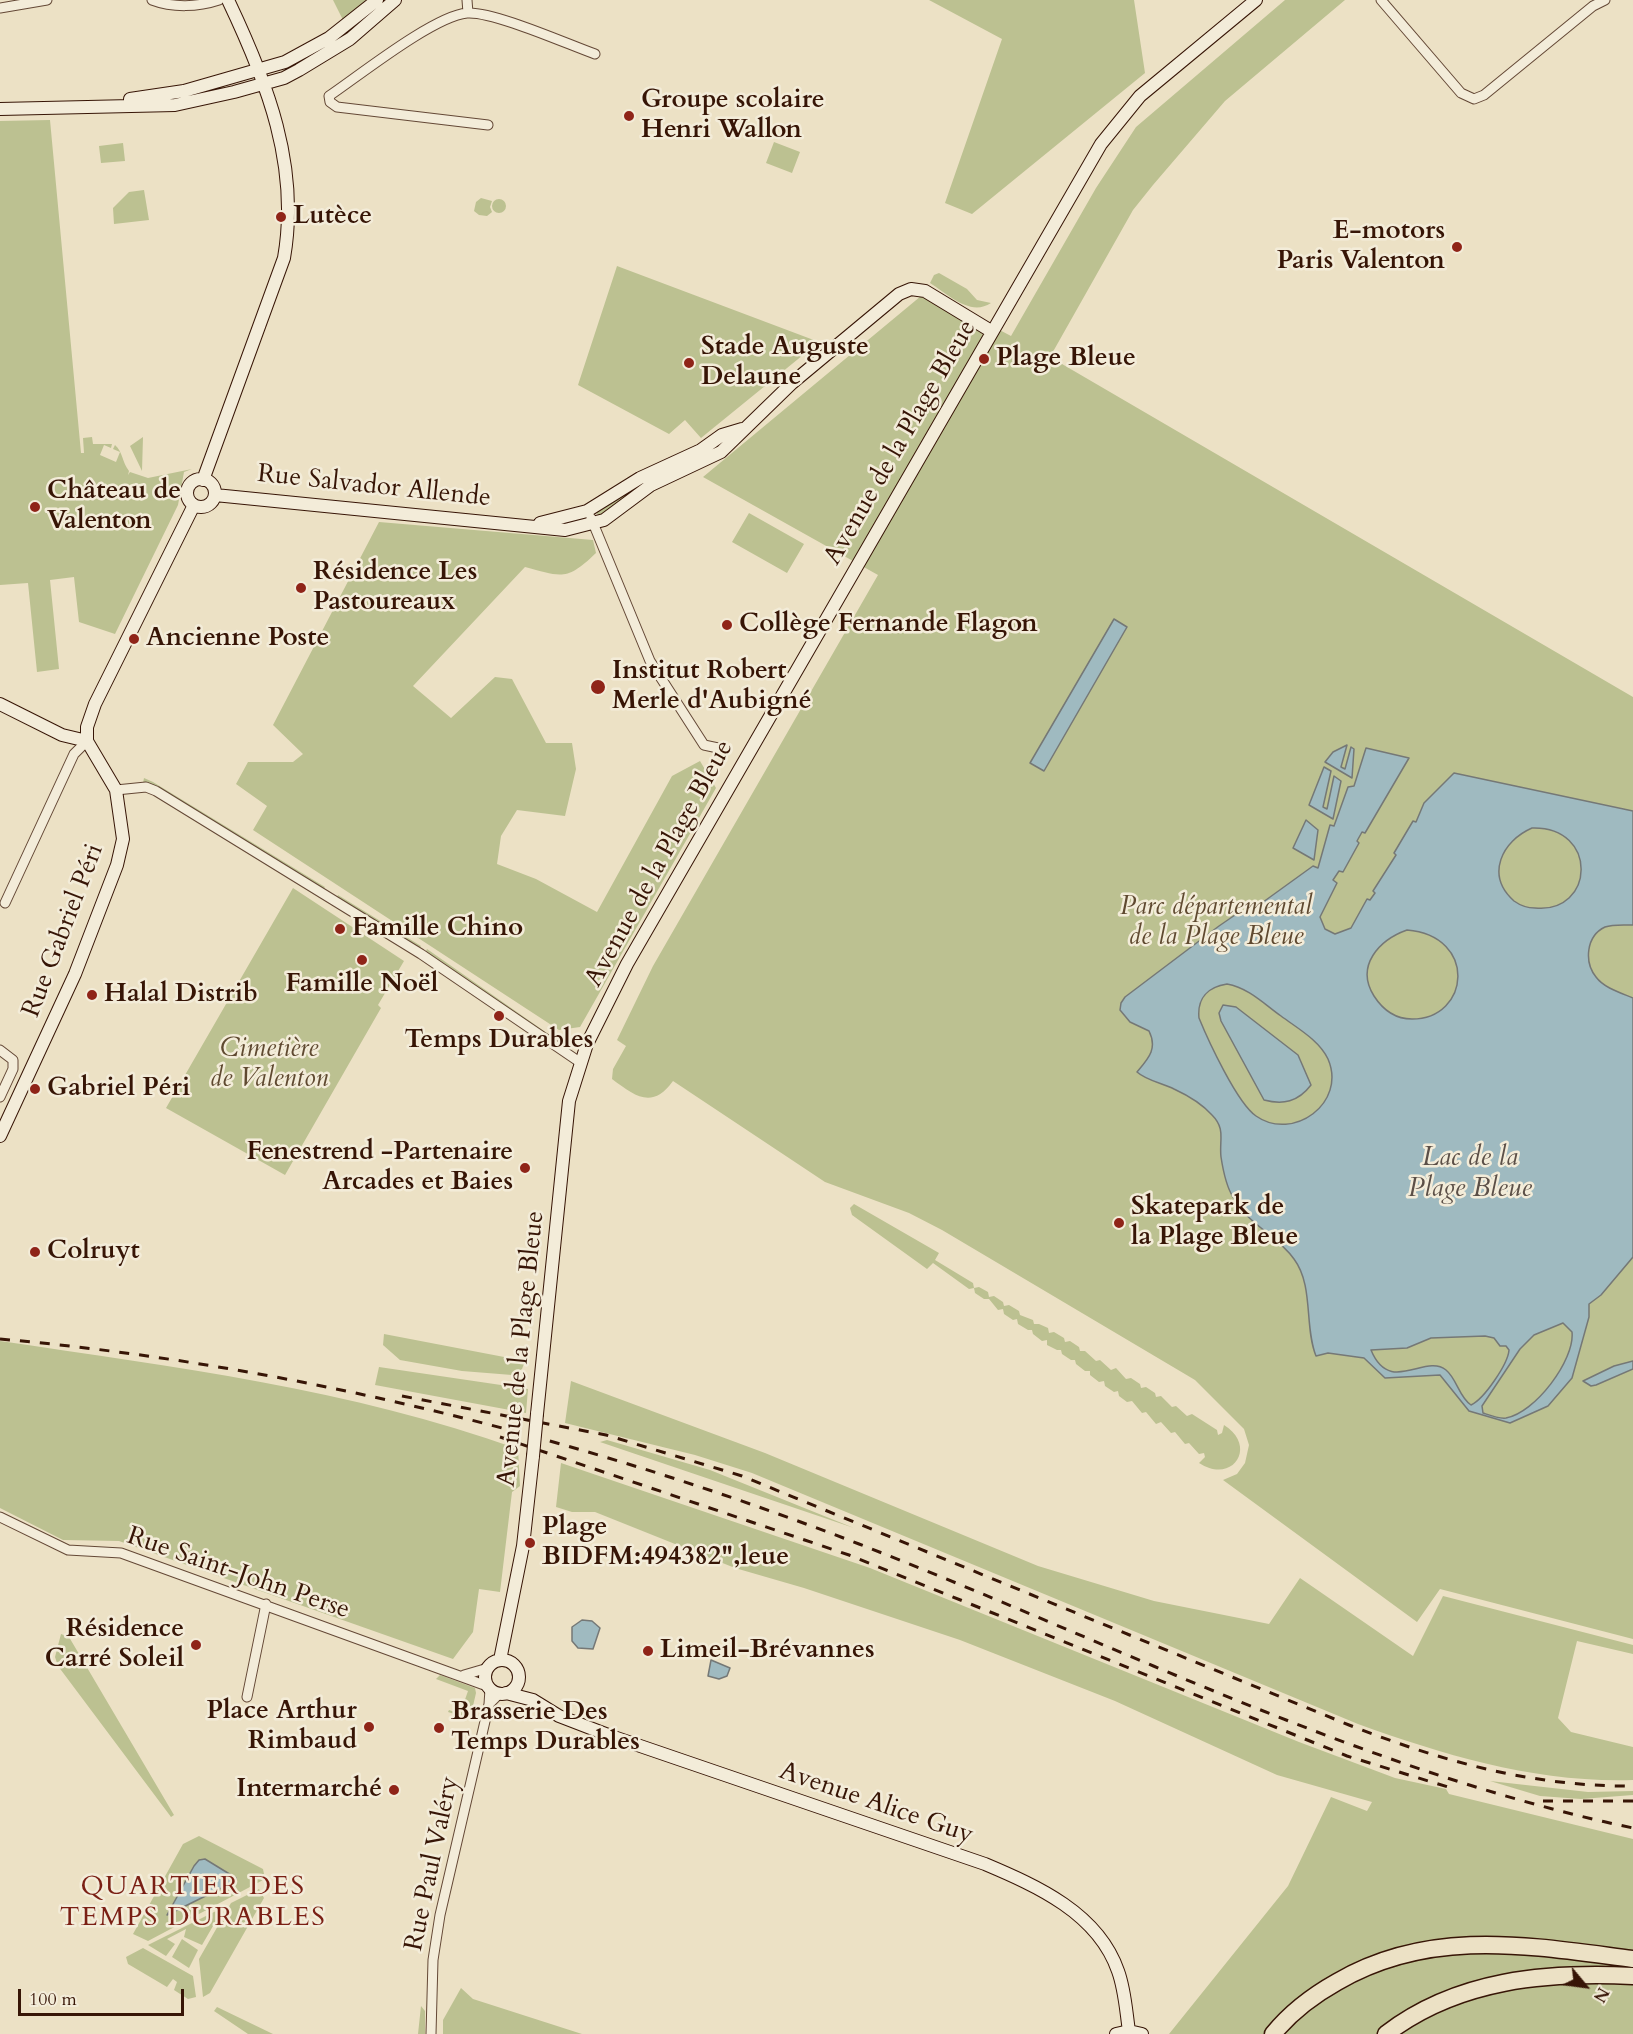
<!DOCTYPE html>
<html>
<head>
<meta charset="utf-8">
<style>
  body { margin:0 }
  #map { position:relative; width:1633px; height:2034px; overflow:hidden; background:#ece1c5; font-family:Cardo,serif }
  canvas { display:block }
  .north { position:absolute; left:1555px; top:1956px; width:60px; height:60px; -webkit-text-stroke:4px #f3ecd9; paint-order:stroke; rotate:119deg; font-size:16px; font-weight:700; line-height:24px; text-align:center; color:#371506 }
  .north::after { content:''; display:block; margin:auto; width:21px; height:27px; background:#371506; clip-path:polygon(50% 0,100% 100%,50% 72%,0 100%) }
  .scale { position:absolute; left:18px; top:1989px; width:166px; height:27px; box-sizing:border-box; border:3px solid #371506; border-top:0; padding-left:8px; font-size:18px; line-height:21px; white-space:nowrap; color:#371506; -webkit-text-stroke:4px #f3ecd9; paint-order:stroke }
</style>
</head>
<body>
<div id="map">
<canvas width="1633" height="2034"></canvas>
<div class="north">N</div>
<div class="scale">100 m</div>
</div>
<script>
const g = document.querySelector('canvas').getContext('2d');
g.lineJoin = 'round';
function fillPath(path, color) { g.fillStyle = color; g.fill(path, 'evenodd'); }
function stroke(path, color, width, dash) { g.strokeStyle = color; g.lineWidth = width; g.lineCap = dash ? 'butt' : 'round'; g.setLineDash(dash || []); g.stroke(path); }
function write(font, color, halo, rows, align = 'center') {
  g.font = font + ' Cardo,serif'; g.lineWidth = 5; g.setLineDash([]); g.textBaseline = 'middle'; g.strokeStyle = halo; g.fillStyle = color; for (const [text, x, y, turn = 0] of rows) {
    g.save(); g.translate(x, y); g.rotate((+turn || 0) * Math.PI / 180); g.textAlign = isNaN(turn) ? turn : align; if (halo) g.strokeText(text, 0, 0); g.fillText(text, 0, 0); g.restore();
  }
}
fillPath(new Path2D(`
  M333,0H366L343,20Z
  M929,0H1134L1145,73L972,214L945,203L1002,39Z
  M1285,0H1345L1225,101L1153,185L1133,210L1050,357L1633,697V1639L1440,1589L1417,1622L1223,1480L1237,1474L1245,1463L1249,1445L1244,1429L1195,1380L942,1230L909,1213L825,1182L673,1081C652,1110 635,1096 612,1079L613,1069L626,1046L617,1040L653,966L878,575L703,477L921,296L971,315L1011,336L1096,188L1136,127Z
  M50,120L81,453H84L83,438L92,437L93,444H112L111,448L104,445L100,455L116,462L120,452L113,449L115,445C123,452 122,462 129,471L128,475L130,472L148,478L192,469L184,472L178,505L115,634L79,622L74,577L50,580L59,669L37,672L28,583L0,585V121Z
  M774,142L800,152L792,173L766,163Z
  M123,143L125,161L101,163L99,146Z
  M144,190L149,220L114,224L113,208L129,192Z
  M481,198L492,201L490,207L492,212L487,216L479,215L474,211L476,202Z
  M492 206a7 7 0 1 1 14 0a7 7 0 1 1-14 0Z
  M617,266L819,342L701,438L685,420L669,434L578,385Z
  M939,273L967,289L977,300L991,303C970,317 948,294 930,283L934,275Z
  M143,437L142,471L130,446Z
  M669,468L600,516L597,514V510Z
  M749,513L804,544L787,573L732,542Z
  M379,522L593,540L596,553C567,581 562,577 525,567L413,686L451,718L495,677L512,679L546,743H572L576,769L565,816L517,810L501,836L497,864L536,879L597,912L672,776L700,761L716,788L580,1027L559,1030L253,830L267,806L236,784L248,762H293L303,754L273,725Z
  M144,778L153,782L325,887L322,891L143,783Z
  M293,888L404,961L378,1005L381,1008L285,1175L166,1108Z
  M338,895L421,946L419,949L336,899Z
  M427,949L554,1038L552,1041L425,953Z
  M854,1204L939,1253L935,1260L973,1283L974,1288L979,1287L988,1292L989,1297L994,1296L1003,1302L1004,1306L1009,1305L1019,1311L1020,1315L1033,1320L1034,1324H1039L1048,1328L1049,1333L1054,1332L1064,1338L1065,1342L1070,1341L1079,1347L1080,1351H1085L1096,1361L1100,1360L1111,1370L1116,1368L1126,1379L1131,1378L1140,1384L1141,1388L1146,1387L1155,1393L1156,1397L1161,1396L1172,1407L1176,1406L1187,1416L1192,1414L1217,1430L1218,1435L1222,1433L1224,1425C1258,1446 1233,1485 1199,1463L1205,1457L1204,1453L1199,1454L1189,1443L1185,1444L1175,1432L1171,1433L1161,1422L1156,1424L1146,1412L1142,1413L1132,1401L1127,1402L1119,1396L1118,1391L1114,1392L1105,1386L1104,1381L1099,1382L1090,1375V1371H1085L1076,1364L1075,1360H1071L1062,1354L1061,1350H1057L1047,1345V1340L1042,1341L1033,1334L1032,1330H1028L1018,1324L1017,1319L1013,1320L1004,1314L1003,1309L998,1310L989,1299H984L975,1293L974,1288L969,1289L933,1263L927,1269L852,1215L850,1208Z
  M384,1334L525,1361L522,1369L512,1375L462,1371L400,1360L383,1345Z
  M0,1341C175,1367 351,1389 518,1449L520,1486L512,1492L500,1592L479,1589L473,1632L453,1659L119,1541L63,1540L0,1508Z
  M379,1367L528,1389L526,1413L375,1385Z
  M571,1381L765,1453L1038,1566L1154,1601L1269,1624L1300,1578L1413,1656L1443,1596L1633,1645V1654L1577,1641L1558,1718L1571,1732L1633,1747V1780C1537,1783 1447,1756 1358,1724L752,1473L695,1455L565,1423Z
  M607,1440L710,1470L854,1528L600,1442Z
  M561,1463L870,1568L1299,1742L1395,1778L1446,1789L1449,1794L1633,1839V2034H1169L1288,1886L1331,1797L1367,1811L1372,1802L1277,1775L1115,1701L960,1640L804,1588L735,1568L595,1512H572L556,1507Z
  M61,1634L69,1637L174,1815L171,1817L58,1666L55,1657Z
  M440,1675L475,1688L476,1693L470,1719L448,1712L449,1710L460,1714L468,1691L436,1679Z
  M1490,1781L1588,1792L1633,1791V1795L1581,1799L1540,1796Z
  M199,1836L263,1869L265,1879L148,1941L133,1934L183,1844Z
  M259,1889L264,1898L210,1993L203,1997L199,1959L231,1903Z
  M224,1907L202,1945L184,1937L186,1929L167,1939L175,1944L166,1956L148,1945Z
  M182,1939L198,1950L189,1968L172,1957Z
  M143,1948L193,1976L196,1997L188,1999L174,1990L177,1982L173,1979L167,1987L128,1964L126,1957Z
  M461,1988L473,1999L582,2034H443V2020Z
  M421,2006L425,2011V2034H418Z
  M217,2007L273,2034H248L214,2011Z`), '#bcc191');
const water = new Path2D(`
  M1114,619L1127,627L1044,771L1030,763Z
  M1347,745L1341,767L1345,769L1351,747L1354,749L1352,778L1325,762L1333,752Z
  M1366,748L1409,758L1365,833L1362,832L1357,841L1359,843L1343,872L1339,871L1333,880L1337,883L1320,917L1325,929L1335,934L1351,928L1367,899L1370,900L1375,893L1373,891L1396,855L1394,853L1413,821L1416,822L1424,803L1454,773L1633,811V925C1624,925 1613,924 1605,927C1586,936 1584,962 1596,977C1604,988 1621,993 1633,998V1257L1601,1295L1589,1304V1317L1572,1378L1548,1406L1510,1423L1469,1411L1440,1375L1385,1378L1364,1358L1328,1353L1316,1356C1304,1326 1314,1286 1294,1259C1277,1235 1247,1224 1233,1197C1226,1186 1223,1170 1221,1157C1219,1140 1226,1129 1212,1115C1203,1105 1187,1095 1174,1089C1163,1083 1147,1081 1137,1072C1148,1059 1158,1049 1149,1031L1130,1022L1120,1010L1121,1003L1125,997L1219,926L1235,915L1259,905L1313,866L1318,868L1330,825L1334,826L1348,787L1354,786ZM1532,828C1599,826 1595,914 1535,908C1527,908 1521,906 1514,901C1485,875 1502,841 1532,828ZM1407,930C1478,936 1470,1019 1412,1019C1395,1019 1383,1010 1374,996C1355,966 1379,940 1407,930ZM1227,984C1249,988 1264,1004 1281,1016C1297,1028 1319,1040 1328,1059C1347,1103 1293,1142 1256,1116C1237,1103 1208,1040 1199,1018C1197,998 1208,987 1227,984ZM1563,1323L1572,1332C1575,1360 1535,1413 1506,1418C1499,1419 1489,1415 1483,1413L1482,1406L1520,1349L1534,1335ZM1485,1336L1494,1338L1500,1346H1506L1509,1350C1508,1364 1484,1399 1471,1405C1459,1397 1457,1379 1446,1370C1425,1353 1390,1396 1371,1350L1407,1348L1431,1338Z
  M1324,767L1331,771L1323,807L1327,809L1334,776L1341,781L1333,819L1309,805Z
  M1306,820L1318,830L1314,860L1293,848Z
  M1223,1005L1236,1007L1298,1055L1311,1085C1298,1102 1283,1105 1264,1100L1221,1021L1219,1013Z
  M1633,1361V1369L1596,1385L1591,1386L1583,1381L1614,1366Z
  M582,1620L592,1621L600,1628L593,1649L578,1648L572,1641V1627Z
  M711,1660L730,1668L727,1676L719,1679L708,1676Z
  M205,1859L236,1878V1881L167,1915L194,1866L199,1860Z`);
fillPath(water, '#9fbac0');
stroke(water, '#757876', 1.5);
const street = new Path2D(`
  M152,0C173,8 198,7 219,0
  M467,0L468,13
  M1381,0L1461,93L1474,99L1484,95L1593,6L1605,0
  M0,8L47,0
  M488,125L337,107L330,102L329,96C360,75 434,16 467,13C493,11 567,44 595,54
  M591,518L650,661L704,745L718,748
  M116,790L146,787L156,791L421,954L581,1063
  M5,903L74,754L87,741
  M0,1050L13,1060V1069L0,1097
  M0,1517L68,1550L121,1553L487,1686
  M464,1675L488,1668
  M490,1689L489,1704L499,1694
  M247,1697L266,1604
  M431,2034L433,1960L440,1915L489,1704`);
const secondary = new Path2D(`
  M130,99L184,91L285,62L329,38L377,0
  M0,109L175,105L234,92L284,78L299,70L350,39L395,0
  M187 493a14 14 0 1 1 28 0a14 14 0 1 1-28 0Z
  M203,480L284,258C300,166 267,82 228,0
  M215,495L565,530L604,520L651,485L721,452L792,383L899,294L911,289L925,291L991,331
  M540,523L587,511L640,478L701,450L722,435L742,429
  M0,704L62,735L87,741
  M87,741V727L95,704L194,505
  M0,1136L75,974L117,865L123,839L116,790L87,741
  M537,1414L569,1101L587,1044L627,964L1101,144L1140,96L1256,0
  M500,1660L523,1546L533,1456
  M485 1677a17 17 0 1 1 34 0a17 17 0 1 1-34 0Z
  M506,1693L533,1700L559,1716L611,1736L985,1864C1037,1886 1098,1913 1118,1971C1125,1990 1126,2011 1129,2031
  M1116,2034L1129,2031L1142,2034`);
const highway = new Path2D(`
  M1273,2034C1291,2012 1312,1996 1337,1982C1431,1927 1531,1946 1633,1959
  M1386,2034C1458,1979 1546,1972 1633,1976`);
stroke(street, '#644836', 11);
stroke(secondary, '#371506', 14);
stroke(highway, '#371506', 19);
stroke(street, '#f3ecd9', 9);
stroke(secondary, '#f3ecd9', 12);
stroke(highway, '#ece1c5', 16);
stroke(new Path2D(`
  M0,1339C293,1365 585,1438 859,1544C1114,1643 1365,1772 1633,1828
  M402,1396L606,1435L742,1476L1349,1725C1441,1761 1533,1787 1633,1786
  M500,1437L849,1555L1347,1756L1448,1787
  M1543,1801H1633`), '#371506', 3, [10, 10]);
const secondaryBridge = new Path2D(`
  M533,1456L537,1414`);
stroke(secondaryBridge, '#371506', 14, []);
stroke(secondaryBridge, '#f3ecd9', 12);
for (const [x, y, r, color] of [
  [629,116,6,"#8f2418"],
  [281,217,6,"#8f2418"],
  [1457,247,6,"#8f2418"],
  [984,359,6,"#8f2418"],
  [689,363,6,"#8f2418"],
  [35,507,6,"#8f2418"],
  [301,588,6,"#8f2418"],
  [727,625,6,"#8f2418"],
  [134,639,6,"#8f2418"],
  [598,687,8,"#8f2418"],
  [340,929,6,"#8f2418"],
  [362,960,6,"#8f2418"],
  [92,995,6,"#8f2418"],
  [499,1016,6,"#8f2418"],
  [35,1089,6,"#8f2418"],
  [525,1168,6,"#8f2418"],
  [1119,1223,6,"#8f2418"],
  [35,1252,6,"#8f2418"],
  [530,1543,6,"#8f2418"],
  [196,1645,6,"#8f2418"],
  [648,1651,6,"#8f2418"],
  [369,1727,6,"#8f2418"],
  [439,1728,6,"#8f2418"],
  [394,1790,6,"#8f2418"]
]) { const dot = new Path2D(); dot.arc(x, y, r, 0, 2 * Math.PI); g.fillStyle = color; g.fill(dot); stroke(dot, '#f3ecd9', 2); }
write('bold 26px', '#371506', '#f3ecd9', [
  ["Groupe scolaire",641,101],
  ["Henri Wallon",641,131],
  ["Lutèce",293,217],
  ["E-motors",1445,232,"right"],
  ["Paris Valenton",1445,262,"right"],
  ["Stade Auguste",701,348],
  ["Delaune",701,378],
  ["Plage Bleue",996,359],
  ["Château de",47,492],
  ["Valenton",47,522],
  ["Résidence Les",313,573],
  ["Pastoureaux",313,603],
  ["Collège Fernande Flagon",739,625],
  ["Ancienne Poste",146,639],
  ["Institut Robert",612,672],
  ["Merle d'Aubigné",612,702],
  ["Famille Chino",352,929],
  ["Famille Noël",362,985,"center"],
  ["Halal Distrib",104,995],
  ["Temps Durables",499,1041,"center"],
  ["Gabriel Péri",47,1089],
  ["Fenestrend -Partenaire",513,1153,"right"],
  ["Arcades et Baies",513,1183,"right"],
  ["Skatepark de",1131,1208],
  ["la Plage Bleue",1131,1238],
  ["Colruyt",47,1252],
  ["Plage",542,1528],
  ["BIDFM:494382\",leue",542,1558],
  ["Résidence",184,1630,"right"],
  ["Carré Soleil",184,1660,"right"],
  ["Limeil-Brévannes",660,1651],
  ["Place Arthur",357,1712,"right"],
  ["Rimbaud",357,1742,"right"],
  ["Brasserie Des",451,1713],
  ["Temps Durables",451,1743],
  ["Intermarché",382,1790,"right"]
], 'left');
write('26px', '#371506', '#f3ecd9', [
  ["Avenue de la Plage Bleue",901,443,-60],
  ["Rue Salvador Allende",374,487,6],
  ["Avenue de la Plage Bleue",660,864,-61],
  ["Rue Gabriel Péri",64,931,-69],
  ["Avenue de la Plage Bleue",522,1349,-84],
  ["Rue Saint-John Perse",238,1574,19],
  ["Avenue Alice Guy",876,1804,19],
  ["Rue Paul Valéry",433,1864,-78]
]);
write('italic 26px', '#5f4930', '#f3ecd9', [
  ["Parc départemental",1216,908],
  ["de la Plage Bleue",1216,938],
  ["Cimetière",269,1050],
  ["de Valenton",269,1080]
]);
write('italic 27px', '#5b4f47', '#f3ecd9', [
  ["Lac de la",1470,1159],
  ["Plage Bleue",1470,1190]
]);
g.letterSpacing = '1.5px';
write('27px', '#7a1f14', '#f3ecd9', [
  ["QUARTIER DES",193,1888],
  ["TEMPS DURABLES",193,1919]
]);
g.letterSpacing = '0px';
</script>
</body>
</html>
